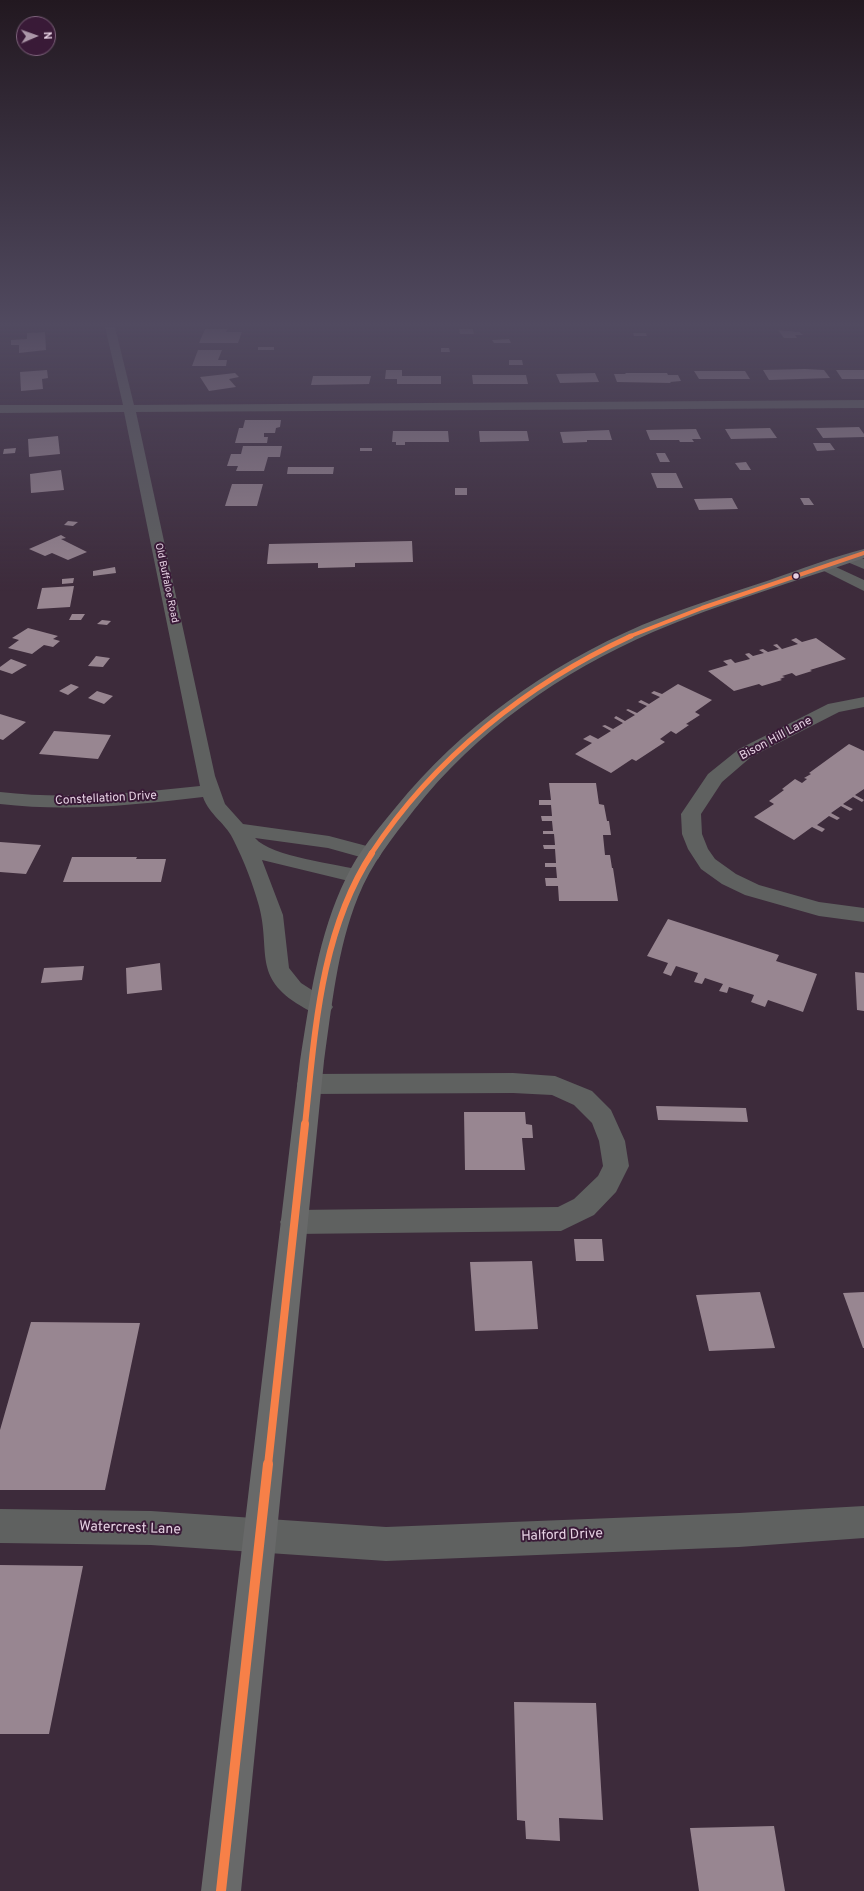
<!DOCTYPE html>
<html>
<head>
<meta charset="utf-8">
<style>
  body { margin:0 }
  #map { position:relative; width:864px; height:1891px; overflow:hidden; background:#3d2b3b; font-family:Overpass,sans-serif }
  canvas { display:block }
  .north { position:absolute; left:16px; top:16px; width:40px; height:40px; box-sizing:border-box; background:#391a37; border:1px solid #7e637c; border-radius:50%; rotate:88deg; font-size:11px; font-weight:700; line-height:16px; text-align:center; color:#e6d1e3 }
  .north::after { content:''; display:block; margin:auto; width:14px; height:18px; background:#ab97a8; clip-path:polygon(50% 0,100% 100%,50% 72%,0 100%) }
</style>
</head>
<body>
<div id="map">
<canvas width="864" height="1891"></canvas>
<div class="north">N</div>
</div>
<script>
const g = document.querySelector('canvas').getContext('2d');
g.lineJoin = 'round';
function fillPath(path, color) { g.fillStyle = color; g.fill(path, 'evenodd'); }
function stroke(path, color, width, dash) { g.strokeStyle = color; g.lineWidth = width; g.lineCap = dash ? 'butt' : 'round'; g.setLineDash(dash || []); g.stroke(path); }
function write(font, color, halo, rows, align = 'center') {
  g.font = font + ' Overpass,sans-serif'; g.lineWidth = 4; g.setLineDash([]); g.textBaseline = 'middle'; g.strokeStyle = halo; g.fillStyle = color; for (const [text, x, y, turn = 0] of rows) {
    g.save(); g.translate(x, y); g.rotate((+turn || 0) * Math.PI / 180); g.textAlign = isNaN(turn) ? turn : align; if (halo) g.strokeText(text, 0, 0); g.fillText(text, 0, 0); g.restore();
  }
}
fillPath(new Path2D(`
  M205,329H228L226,332H242L238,343H199Z
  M459,329H473L474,334H460Z
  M778,330L800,332L803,335H795L797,338H784Z
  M45,332L46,350L19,353V345H11V340L27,339V333Z
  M633,333H646L647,336H634Z
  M509,339L511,343H494L492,340Z
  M258,347H274V350H258Z
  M441,348H449L450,352H441Z
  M198,350H222L218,360H227L226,366H192Z
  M509,360H522L523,365H509Z
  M805,369L824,370L830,378L769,380L763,370Z
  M47,370L48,378L42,379L43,389L21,391L20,372Z
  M386,370H402V376H441V384H397V379H385Z
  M836,370H864V379H842Z
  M694,371H745L750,379H699Z
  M235,373L239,377L229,379L236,387L209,391L200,377Z
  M595,373L599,382L560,383L556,374Z
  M625,373H667L668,375H678L681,381L670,382L671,383L617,382L614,374H626Z
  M472,375H526L528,384H473Z
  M313,376H371L369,384L311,385Z
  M245,420H281L280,427L276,428L275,433H264V437H268L267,443H235L239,428H243Z
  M859,427L864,434V437L823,438L816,428Z
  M770,428L777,438L731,439L725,429Z
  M696,429L701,439H692L694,442H680L679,440H650L646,430Z
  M609,430L612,440H587V442L563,443L560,432Z
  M393,431H448L449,442H405V445H396V442H392Z
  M479,431H527L529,441L480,442Z
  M58,436L60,454L29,457L28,439Z
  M813,443H830L835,450L817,451Z
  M243,446H282L280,457H268L264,471H236L238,466H227L231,454H241Z
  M16,448L15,453L3,454L4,449Z
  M360,448H372V451H360Z
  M656,453H665L670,462H660Z
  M746,462L751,470H740L735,463Z
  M288,467H334L333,474H287Z
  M61,470L64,490L31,493L30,474Z
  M651,473H676L683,488H657Z
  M232,484H263L257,506H225Z
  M455,488H467V495H455Z
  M732,498L738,509L699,510L694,499Z
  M800,498H809L814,505H804Z
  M68,521L78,522L73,526L64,525Z
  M61,535L66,538L61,539L87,552L68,560L52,553L45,556L29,549Z
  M412,541L413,562L355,563V567L318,568V563L267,564L269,544Z
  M115,567L116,573L93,576V571Z
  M74,578L73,583L62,584V579Z
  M74,586L70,607L37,609L42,588Z
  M72,614H85L81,620H69Z
  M102,620L111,621L107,625L97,624Z
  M28,628L58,636L53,639L60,641L53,647L44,645L32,654L8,648L19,640L12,638Z
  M796,638L802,642L816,638L846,659L810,670L812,671L796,676L792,673L782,676L785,677L780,679L782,680L762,686L759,684L734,691L708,671L728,665L723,661L731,659L735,663L750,659L745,654L749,653L753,656L764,653L759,650L763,649L768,652L779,649L773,645L777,644L782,649L798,644L791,640Z
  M96,656L110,658L103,667L88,666Z
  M11,659L27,665L12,674L0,670V667Z
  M71,684L79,687L68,695L59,691Z
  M678,684L712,700L695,712L700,715L686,724L689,725L676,734L671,731L660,739L665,742L636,761L632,759L611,773L575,754L592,743L583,739L590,735L598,739L611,731L602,726L605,725L613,729L623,723L614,718L616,716L625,721L635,715L626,710L628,709L637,713L647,706L638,702L641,700L649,704L660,697L651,693L654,691L662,694Z
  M97,691L113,696L104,704L88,698Z
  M0,714L26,722L3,740L0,739Z
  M54,731L111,735L98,759L39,754Z
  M849,744L864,751V789L855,795L864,800L862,802L853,797L843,804L853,809L850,811L841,806L831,813L840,818L837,820L829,816L817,825L825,829L822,832L812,827L794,840L754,817L774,804L769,801L784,790L782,789L795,779L802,783L807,779L804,778L811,774L809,773Z
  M549,783H596L599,804L604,805L607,821H609L611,835H603L605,855H610L612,868H613L618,901H559L558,886H546L545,878H557L556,867H545V863H556L555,849H544L543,845H555L554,834H543V831H553L552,821H542L541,816H552L551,805H539V800H551Z
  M0,842L41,845L26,874L0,872Z
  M72,857H137L136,859H166L161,882H63Z
  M668,919L779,955L776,961L817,974L803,1012L768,1000L765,1007L751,1002L754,995L729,987L727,993L719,991L723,984L705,978L702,984L694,982L698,973L676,966L671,976L663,973L668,963L647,956Z
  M160,963L162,990L127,994L126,968Z
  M84,966L82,980L41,983L44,968Z
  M855,972L864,973V1011L857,1010Z
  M656,1106L746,1108L748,1122L658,1120Z
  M464,1112H525L526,1124L532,1125L533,1138H522L525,1170H465Z
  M574,1239H602L604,1261H576Z
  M532,1261L538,1329L475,1331L470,1262Z
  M760,1292L775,1348L709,1351L696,1295Z
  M864,1292V1348H863L843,1293Z
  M31,1322L140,1323L105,1490H0V1430Z
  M0,1565L83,1566L49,1734H0Z
  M514,1702L596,1703L603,1820L559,1818L560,1841L526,1839L525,1821L517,1820Z
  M774,1826L785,1891H699L690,1828Z`), '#988691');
fillPath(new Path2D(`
  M105,327H115L134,405L864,400V408L136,412L215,776L225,804L243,824L329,836L378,849L381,854L378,859L371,860L328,848L255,838C271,857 338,864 364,871L367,876L364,881L357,883L262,860L283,915L289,968L301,983L329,1001L333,1007L329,1013C318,1016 311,1012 301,1006C252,977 271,951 259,906C253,884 244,861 234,841C227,824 209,815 203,797C135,805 68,812 0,804V792C67,800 133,793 200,786L124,412L0,413V405H123Z
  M850,554L864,559V569L845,561L843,558L845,555Z
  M825,562L864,580V591L820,569L818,566L820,563Z
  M864,697V707L839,712L751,757L722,782L701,814L702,834L708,849L715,859L736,874L759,885L819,902L864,908V922L819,916L745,895L722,884L701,869L688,849L682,834L681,814L708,774L739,749L828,704Z
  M513,1073L555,1076L592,1091L611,1110L625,1141L629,1166L616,1192L594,1215L561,1231L294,1234L284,1230L280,1222L284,1214L294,1210L558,1207L574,1199L598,1176L603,1166L599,1141L592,1123L574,1105L552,1095L513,1093L309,1094L300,1091L297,1084L300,1077L309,1074Z
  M864,1506V1538L739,1547L386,1561L151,1545L0,1543V1509L151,1511L386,1527L739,1513Z`), '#5f6160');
fillPath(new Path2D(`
  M864,549V558C794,582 721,603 653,632C561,672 476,731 414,810C393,837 371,864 358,897C337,949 332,1006 324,1061L241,1891H201L300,1061C310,999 318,935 346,878C358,852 378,829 396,807C461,727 547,666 642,625C684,608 727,594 770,580C801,569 832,557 864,549Z`), '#686969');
stroke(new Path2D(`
  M628,637L702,608L864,553`), '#f78048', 4);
stroke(new Path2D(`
  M371,854C434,758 527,684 631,636`), '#f78048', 5);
stroke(new Path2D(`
  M305,1125C315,1033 320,932 372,853`), '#f78048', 6);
stroke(new Path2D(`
  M268,1465L305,1124`), '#f78048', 8);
stroke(new Path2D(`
  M221,1891L268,1464`), '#f78048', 10);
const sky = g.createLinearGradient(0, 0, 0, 592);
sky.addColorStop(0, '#221820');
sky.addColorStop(0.55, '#514a60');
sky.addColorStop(1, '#514a6000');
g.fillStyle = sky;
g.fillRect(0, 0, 864, 592);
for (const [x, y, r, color] of [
  [796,576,3.5,"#e6d1e3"]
]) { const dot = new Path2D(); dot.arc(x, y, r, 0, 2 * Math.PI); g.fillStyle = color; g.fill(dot); stroke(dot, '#391a37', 1.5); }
write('10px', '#e6d1e3', '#391a37', [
  ["Old Buffaloe Road",166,583,78]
]);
write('12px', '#e6d1e3', '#391a37', [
  ["Bison Hill Lane",776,739,-28],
  ["Constellation Drive",106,799,-3]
]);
write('14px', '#e6d1e3', '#391a37', [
  ["Watercrest Lane",130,1529,2],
  ["Halford Drive",562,1536,-2]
]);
</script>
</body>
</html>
